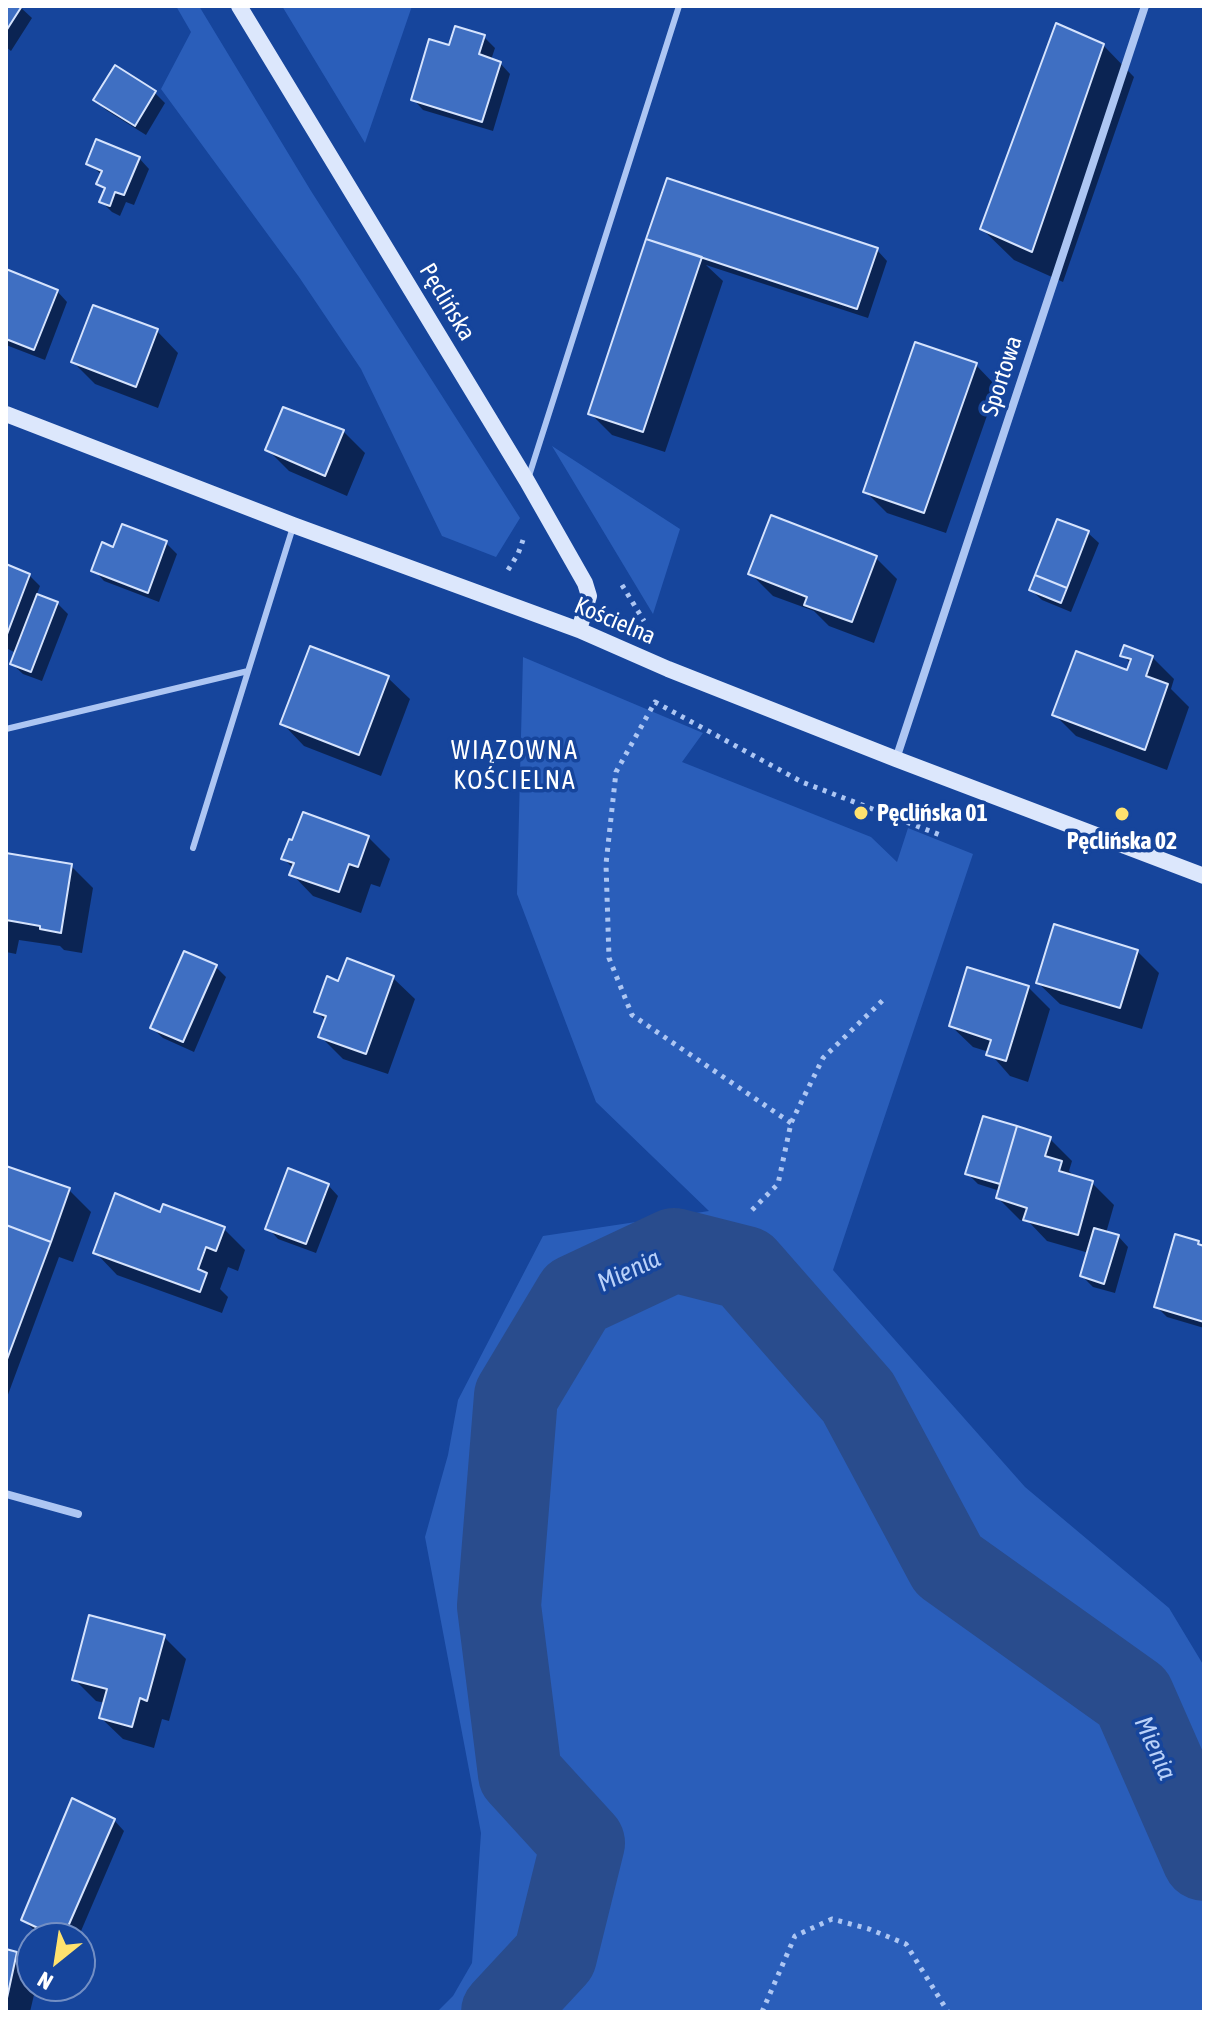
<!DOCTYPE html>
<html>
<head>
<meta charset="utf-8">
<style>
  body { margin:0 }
  #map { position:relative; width:1210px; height:2018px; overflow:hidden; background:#16459c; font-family:"Asap Condensed",sans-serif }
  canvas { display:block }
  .frame { position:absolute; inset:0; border:8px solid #fff; pointer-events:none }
  .north { position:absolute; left:16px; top:1922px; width:80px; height:80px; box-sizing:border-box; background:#16459c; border:2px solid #738fc4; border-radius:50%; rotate:210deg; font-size:22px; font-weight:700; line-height:32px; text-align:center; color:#fff }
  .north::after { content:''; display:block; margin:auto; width:28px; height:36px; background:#ffe26e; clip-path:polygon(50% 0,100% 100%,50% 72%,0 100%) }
</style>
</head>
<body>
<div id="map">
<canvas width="1210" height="2018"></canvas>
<div class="frame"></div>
<div class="north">N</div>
</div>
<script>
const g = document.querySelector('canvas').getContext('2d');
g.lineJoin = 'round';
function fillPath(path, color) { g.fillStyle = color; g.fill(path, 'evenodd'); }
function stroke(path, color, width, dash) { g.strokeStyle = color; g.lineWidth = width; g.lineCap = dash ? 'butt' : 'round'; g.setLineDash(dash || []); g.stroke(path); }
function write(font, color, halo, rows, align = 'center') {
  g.font = font + ' "Asap Condensed",sans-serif'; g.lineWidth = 7; g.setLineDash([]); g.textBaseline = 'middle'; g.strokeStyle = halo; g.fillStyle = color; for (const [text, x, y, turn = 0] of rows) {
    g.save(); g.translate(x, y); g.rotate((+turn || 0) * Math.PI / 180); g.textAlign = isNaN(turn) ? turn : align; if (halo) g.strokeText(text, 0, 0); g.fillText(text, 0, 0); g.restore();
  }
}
fillPath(new Path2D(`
  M176,6H199L311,191L520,518L496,557L442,536L361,369L299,277L161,89L191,32Z
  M282,6H412L365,143Z
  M552,446L680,529L653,614Z
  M523,657L703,733L682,762L871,837L897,862L908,828L973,854L833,1270L1025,1487L1169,1608L1204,1666V2012H437L453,1996L472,1963L481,1833L425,1537L448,1455L458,1400L543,1236L709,1211L596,1102L517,894Z`), '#2a5eba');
fillPath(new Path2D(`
  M6,6H19L32,18L11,51L6,47Z
  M484,37L495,48L491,60L500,63L510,74L493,131L423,110L413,99L450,48Z
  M1103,45L1134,77L1063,282L1014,260L982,229Z
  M154,92L165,103L146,135L106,110L96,100Z
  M139,158L149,169L134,205L126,202L120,216L112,212L102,202L106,191L99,184L102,175L88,163Z
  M668,180L877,250L887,261L868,318L706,265L723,281L665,452L612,435L590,413Z
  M6,271L57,291L67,302L45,360L6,345Z
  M157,331L178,353L158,408L95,384L73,362Z
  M976,365L997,387L946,533L887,513L865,491Z
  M343,431L365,453L347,496L289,471L267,449Z
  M123,527L166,543L177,554L159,602L104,581L94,570L114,550Z
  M1088,533L1099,543L1071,612L1042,600L1031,590Z
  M876,558L897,579L874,643L829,626L814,611L773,596L751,574Z
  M6,567L29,575L40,586L36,596L57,603L68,614L42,681L23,674L12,664L16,653L6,648Z
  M1123,655L1152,657L1174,679L1171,689L1189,707L1167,770L1076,736L1054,714L1128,672L1131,664Z
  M388,678L410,699L381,776L304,746L283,724Z
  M368,837L390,859L380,887L371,884L361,913L313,896L292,874L294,869L283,858Z
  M6,855L71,866L93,888L82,953L64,950L60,946L19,940L16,954L6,952Z
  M1137,951L1159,973L1142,1029L1060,1004L1038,983Z
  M216,967L226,977L194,1052L163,1038L152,1028Z
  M393,978L415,999L388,1074L343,1059L321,1037L326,1021L316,1011Z
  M1028,987L1050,1009L1028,1082L1010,1076L989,1052L973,1047L951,1026Z
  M985,1118L1050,1139L1072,1161L1069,1171L1076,1178L1092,1183L1114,1205L1106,1233L1118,1236L1128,1247L1115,1293L1093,1287L1082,1276L1089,1253L1047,1241L1029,1222L1020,1220L998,1198L1000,1191L978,1184L968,1174Z
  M6,1168L69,1190L91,1212L73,1262L59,1257L6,1400Z
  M328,1185L338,1196L316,1253L278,1239L268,1228Z
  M150,1211L224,1229L245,1250L238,1271L228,1267L220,1289L228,1297L222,1313L117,1275L96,1253Z
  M1198,1243L1204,1248V1328L1167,1317L1156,1306Z
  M164,1637L186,1659L169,1721L162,1719L154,1748L123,1739L101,1718L105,1703L96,1701L74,1679Z
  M114,1820L124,1831L78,1938H50L34,1930L23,1920Z
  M6,1951L16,1954L32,1969V1986H36L30,2012H6Z`), '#0007');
stroke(new Path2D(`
  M503,2012L555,1956L583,1843L520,1774L499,1606L516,1396L576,1296L674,1250L745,1268L858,1397L948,1565L1133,1697L1204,1859`), '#294c8d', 84);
const building = new Path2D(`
  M6,6H22L6,31Z
  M1056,23L1104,44L1032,252L980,229Z
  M455,26L485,35L479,54L501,62L482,122L411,100L429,39L449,45Z
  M115,65L156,91L135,126L93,100Z
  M96,139L140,157L124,195L115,192L110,206L99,202L105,188L96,184L102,171L86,164Z
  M667,178L878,248L857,309L646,239Z
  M646,239L702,257L643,432L588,414Z
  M6,269L58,290L34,350L6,339Z
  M93,305L158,329L136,387L71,362Z
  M915,342L977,363L924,513L863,492Z
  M283,407L344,430L325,476L265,450Z
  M771,515L877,556L852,622L804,605L807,597L748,574Z
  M1057,519L1089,531L1067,588L1035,575Z
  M122,524L167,541L148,593L91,571L102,542L113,547Z
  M6,564L30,574L6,637Z
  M1035,575L1067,588L1061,603L1029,590Z
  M37,594L58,602L31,672L10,664Z
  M1124,645L1153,656L1146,676L1168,684L1145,750L1052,715L1076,651L1127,670L1131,659L1120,656Z
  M310,646L389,676L359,755L280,724Z
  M303,812L369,836L358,867L349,864L339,892L289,875L294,863L281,859L289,839L292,840Z
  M6,853L72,864L61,933L40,929V926L6,920Z
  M1054,924L1138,950L1120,1008L1036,983Z
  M184,951L217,965L183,1042L150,1028Z
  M347,958L394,976L366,1054L318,1037L326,1016L314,1012L327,976L338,981Z
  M967,967L1029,986L1006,1061L986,1055L991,1040L949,1026Z
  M983,1116L1017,1126L1000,1184L965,1174Z
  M1017,1126L1051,1137L1045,1156L1062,1161L1059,1171L1093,1181L1078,1235L1023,1220L1027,1208L996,1198Z
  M6,1166L70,1188L51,1242L6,1225Z
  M288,1168L329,1184L306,1244L265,1229Z
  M115,1193L160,1212L163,1204L225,1227L216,1251L206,1247L198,1269L207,1273L200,1292L93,1253Z
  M6,1225L51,1242L6,1362Z
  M1094,1228L1119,1235L1104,1284L1080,1276Z
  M1175,1234L1199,1241L1198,1244L1204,1246V1322L1154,1307Z
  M89,1615L165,1635L147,1701L140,1698L132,1727L99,1718L107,1689L72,1680Z
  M72,1798L115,1819L63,1938H59L21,1920Z
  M6,1949L17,1952L7,1998L6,1997Z`);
fillPath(building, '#3f6fc2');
stroke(building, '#d5e3fd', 2);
stroke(new Path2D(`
  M508,570L518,554L523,540
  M622,585L644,621
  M791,1123L632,1015L609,958L606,864L616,772L655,702L802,782L943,836
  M752,1210L778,1184L791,1123L823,1058L883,1000
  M762,2012L795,1936L832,1919L869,1929L906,1944L948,2012`), '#adc6f3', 5, [4, 6]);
stroke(new Path2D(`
  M528,479L679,6
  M6,729L248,671
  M193,848L293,527`), '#adc6f3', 6);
stroke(new Path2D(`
  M896,759L1145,6
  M6,1494L78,1514`), '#adc6f3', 8);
stroke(new Path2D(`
  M239,6L527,481L585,583L589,596L579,630
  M6,414L293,525L579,630L668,669L896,759L1204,876`), '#dce7fc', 16);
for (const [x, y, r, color] of [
  [861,813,8,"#ffe26e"],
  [1122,814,8,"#ffe26e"]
]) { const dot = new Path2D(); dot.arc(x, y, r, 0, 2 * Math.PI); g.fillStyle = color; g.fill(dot); stroke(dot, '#16459c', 3); }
write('24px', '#fff', '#16459c', [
  ["Pęclińska",447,302,59],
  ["Sportowa",1002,376,-72],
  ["Kościelna",615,621,23]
]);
write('bold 24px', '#fff', '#16459c', [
  ["Pęclińska 01",877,813],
  ["Pęclińska 02",1122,841,"center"]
], 'left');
g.letterSpacing = '2px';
write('26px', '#fff', '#16459c', [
  ["WIĄZOWNA",515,751],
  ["KOŚCIELNA",515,781]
]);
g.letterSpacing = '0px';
write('italic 26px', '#b9d1f9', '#16459c', [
  ["Mienia",629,1271,-25],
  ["Mienia",1155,1748,66]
]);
</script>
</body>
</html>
